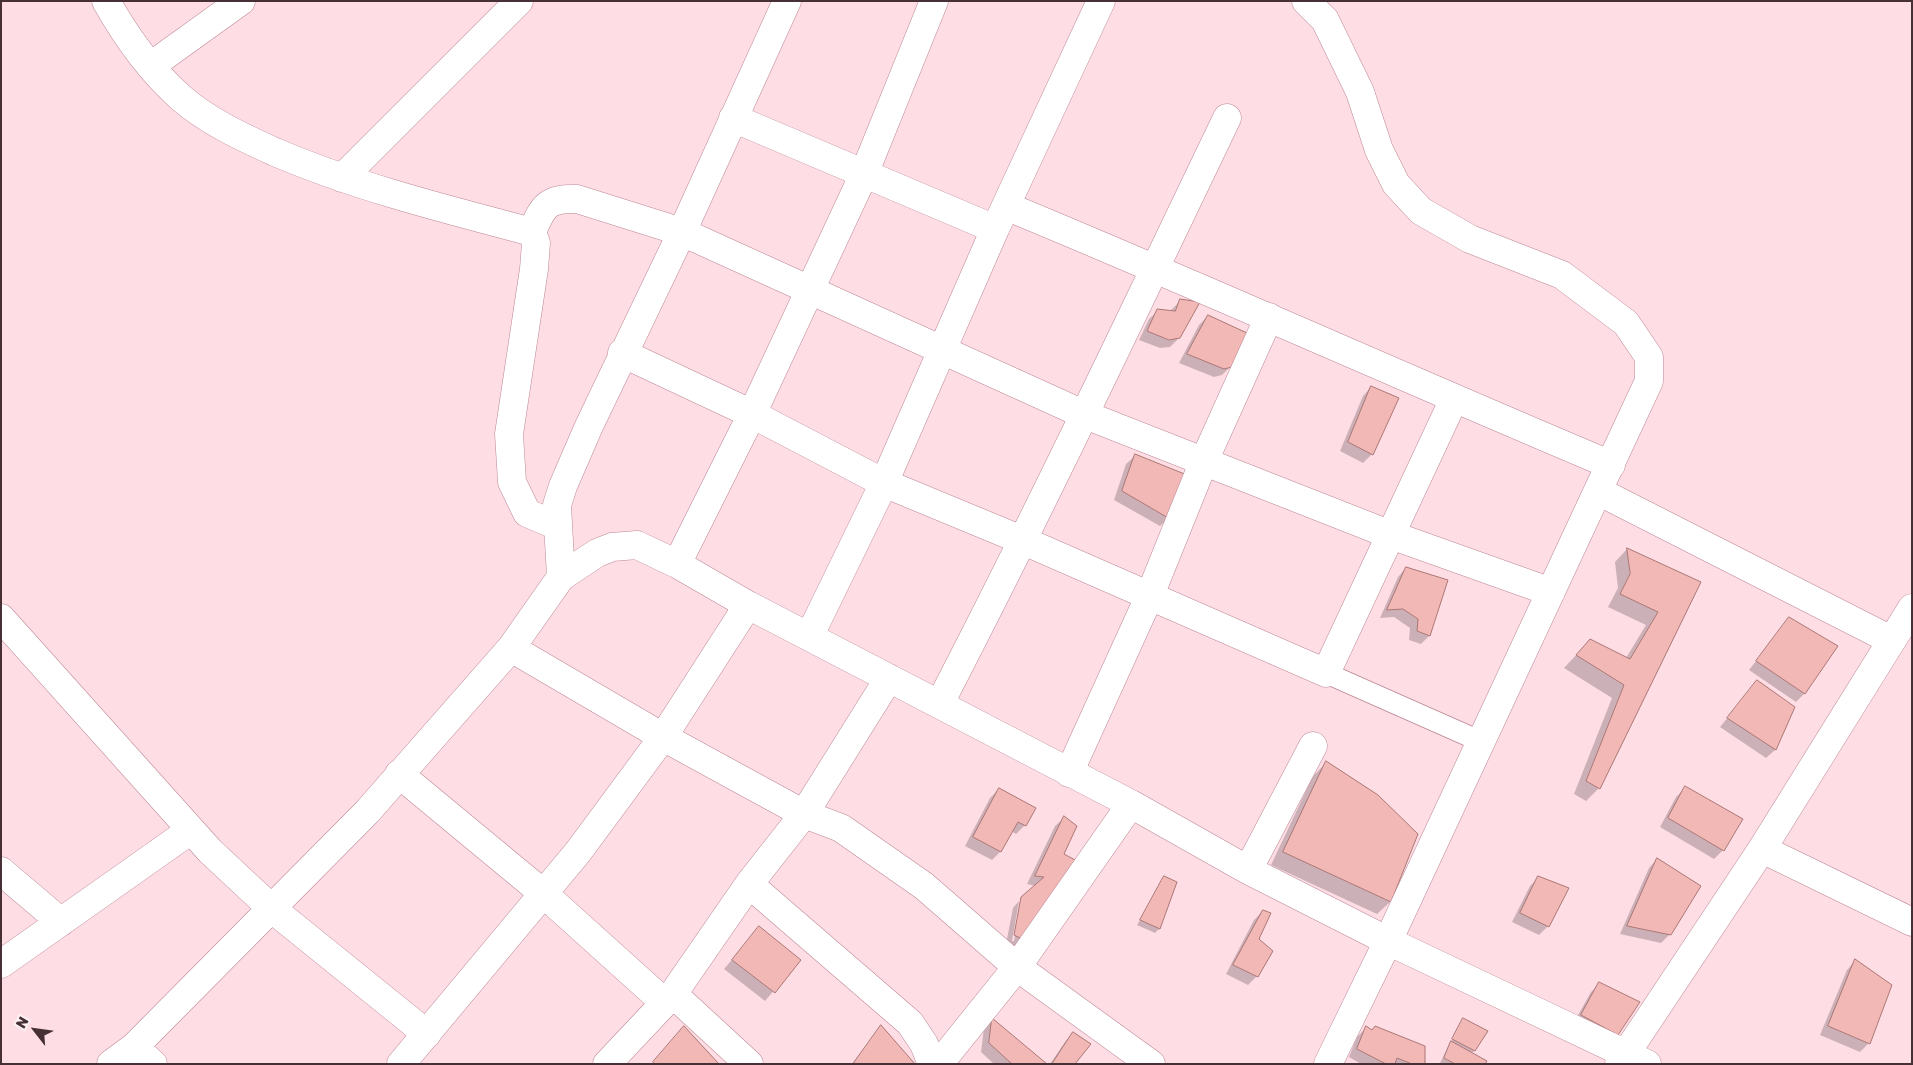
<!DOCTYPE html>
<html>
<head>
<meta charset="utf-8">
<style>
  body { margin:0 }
  #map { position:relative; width:1913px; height:1065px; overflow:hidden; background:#ffdde5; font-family:"Golos Text",sans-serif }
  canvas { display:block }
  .frame { position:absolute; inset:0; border:2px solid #463036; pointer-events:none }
  .north { position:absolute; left:10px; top:1005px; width:50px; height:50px; -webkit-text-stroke:4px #fdf1f3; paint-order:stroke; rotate:300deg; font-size:14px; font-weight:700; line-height:20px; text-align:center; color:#463036 }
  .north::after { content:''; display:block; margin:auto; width:18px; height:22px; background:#463036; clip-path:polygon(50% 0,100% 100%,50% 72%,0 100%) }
</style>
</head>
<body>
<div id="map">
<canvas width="1913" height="1065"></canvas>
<div class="frame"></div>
<div class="north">N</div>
</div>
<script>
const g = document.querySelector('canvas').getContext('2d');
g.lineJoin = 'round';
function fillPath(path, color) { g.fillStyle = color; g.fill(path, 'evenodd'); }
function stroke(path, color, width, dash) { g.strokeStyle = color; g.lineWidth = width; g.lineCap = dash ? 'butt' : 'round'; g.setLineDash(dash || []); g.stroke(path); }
fillPath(new Path2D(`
  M1181,300L1179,338L1170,347L1160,348L1139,340L1149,319L1158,311H1170Z
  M1208,316L1231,366L1222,375L1214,377L1179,363L1199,325Z
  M1371,387L1372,454L1363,463L1340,451L1363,396Z
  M1135,456L1169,518L1160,526L1114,500L1126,464Z
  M1627,549L1700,583L1599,788L1586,801L1574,794L1612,698L1564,668L1590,640L1626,658L1646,625L1608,607L1618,588L1615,562Z
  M1406,568L1446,580L1429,636L1421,644L1409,640L1410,628L1394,617L1380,618L1398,577Z
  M1789,619L1804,694L1796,702L1749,670Z
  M1757,682L1794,707L1775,750L1766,758L1720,727Z
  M1326,763L1416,834L1390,902L1377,914L1271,865L1313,776Z
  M1685,788L1723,850L1714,859L1660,827L1676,797Z
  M999,789L1025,825L1016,834L1011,831L1000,852L992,860L965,846L990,798Z
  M1064,818L1062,854L1075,862L1014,948L1006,944L1013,908L1019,901L1012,941H1014L1022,898L1036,886L1027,884L1055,826Z
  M1657,859L1670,934L1661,943L1620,934L1649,868Z
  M1165,878L1175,882L1159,929L1155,933L1137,925Z
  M1538,878L1548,926L1539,935L1512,922L1530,886Z
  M1263,911L1258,939L1257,976L1248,985L1226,974L1254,920Z
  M759,928L800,960L765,1001L724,969Z
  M1855,961L1891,985L1868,1044L1860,1052L1820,1035L1847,970Z
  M1600,983L1617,1034L1609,1042L1573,1024L1591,992Z
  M1463,1019L1474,1051L1471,1054L1484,1064L1440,1063Z
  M992,1020L1046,1064H994L981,1052L984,1028Z
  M881,1027L913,1064H852Z
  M1366,1028L1424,1064H1361L1349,1057L1357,1037Z
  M1073,1033V1064H1050L1065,1042Z`), '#0003');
const building = new Path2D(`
  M1180,299L1200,302L1180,338L1169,340L1147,331L1157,309L1175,311Z
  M1208,315L1247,333L1232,367L1224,369L1187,354Z
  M1371,386L1399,398L1373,455L1348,442Z
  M1135,454L1187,475L1170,519L1122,491Z
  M1627,548L1701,582L1600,789L1586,781L1624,685L1576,655L1590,639L1630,659L1658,612L1620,594L1630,574Z
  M1406,567L1448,580L1430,636L1417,631L1418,619L1403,609L1387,610Z
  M1789,617L1838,646L1805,694L1756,661Z
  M1757,680L1795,707L1776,750L1727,718Z
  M1326,761L1378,795L1418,834L1391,902L1283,852Z
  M1685,786L1743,819L1724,851L1668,818Z
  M999,788L1036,808L1026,826L1018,822L1001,852L973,837Z
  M1064,816L1077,826L1064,854L1077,861L1024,940L1014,935L1021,897L1044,877L1035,876Z
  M1657,858L1701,886L1671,935L1627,926Z
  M1164,876L1177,882L1160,929L1140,920Z
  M1538,876L1569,888L1549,927L1520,913Z
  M1263,910L1271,913L1259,939L1273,951L1258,977L1233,965Z
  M759,926L801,960L775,993L732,960Z
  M1855,959L1892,985L1870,1044L1828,1026Z
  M1599,982L1640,1002L1618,1035L1581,1015Z
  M992,1018L1047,1064H1012L989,1043Z
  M1463,1018L1488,1031L1475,1051L1452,1039Z
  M881,1025L915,1064H853Z
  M684,1026L719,1064H654L653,1062Z
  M1366,1026L1372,1030L1375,1026L1425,1046V1064H1412L1397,1058L1395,1064H1386L1357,1049Z
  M1073,1032L1091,1044L1075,1064H1052Z
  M1451,1041L1487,1061L1485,1064H1455L1444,1058Z`);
fillPath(building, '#f1b8b6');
stroke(building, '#ab7775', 1);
const lane = new Path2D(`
  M1326,673L1482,742`);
const street = new Path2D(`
  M106,1C125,35 151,71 180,97C207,121 242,137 275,152C357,187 445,209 532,232L536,243L534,269L509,434L512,482L527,513L558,526
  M1306,1L1325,20L1360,92L1379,150L1396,184L1421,211L1470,239L1562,275L1626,323L1649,357V381L1388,941L1328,1064
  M152,65L241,1
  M733,118L995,229
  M342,178L519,1
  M1006,206C1209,290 1409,380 1611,465
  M532,232C543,206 547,198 577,199L682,232L1083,414L1391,535L1551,592
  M622,353L752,414L884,483L1024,541L1326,673L1454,399
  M1598,491L1891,640
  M677,564L752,414L864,174L934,1
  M561,577L557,505L563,486L589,426L682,232L787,1
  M1,618L210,851L271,908L427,1034
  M810,635L884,483L995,229L1101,1
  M511,648L663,737L804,814L841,828L924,886L1017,967L1151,1064
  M940,703C1040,510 1133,314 1227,118
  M1069,773L1150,595L1204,461L1269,317
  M399,774L544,894L665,1003
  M1762,849L1912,922
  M1248,870L1313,746
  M1,871L61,922
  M749,884L910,1023L924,1044L932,1064
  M1,964L191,830
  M673,994L749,1064
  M134,1047L153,1064
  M111,1064L134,1047L367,812L511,648L561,577L597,553L612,547L637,545L677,564L748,605L1131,804L1248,870L1388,941L1647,1064
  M401,1064L578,852L663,737L748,605
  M607,1064L673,994L749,884L804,814L889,678
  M939,1064L1017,967L1131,804
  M1619,1064L1762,849L1912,608`);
stroke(lane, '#bc8896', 22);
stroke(street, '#bc8896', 29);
stroke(lane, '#fff', 20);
stroke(street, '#fff', 28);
</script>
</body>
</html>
